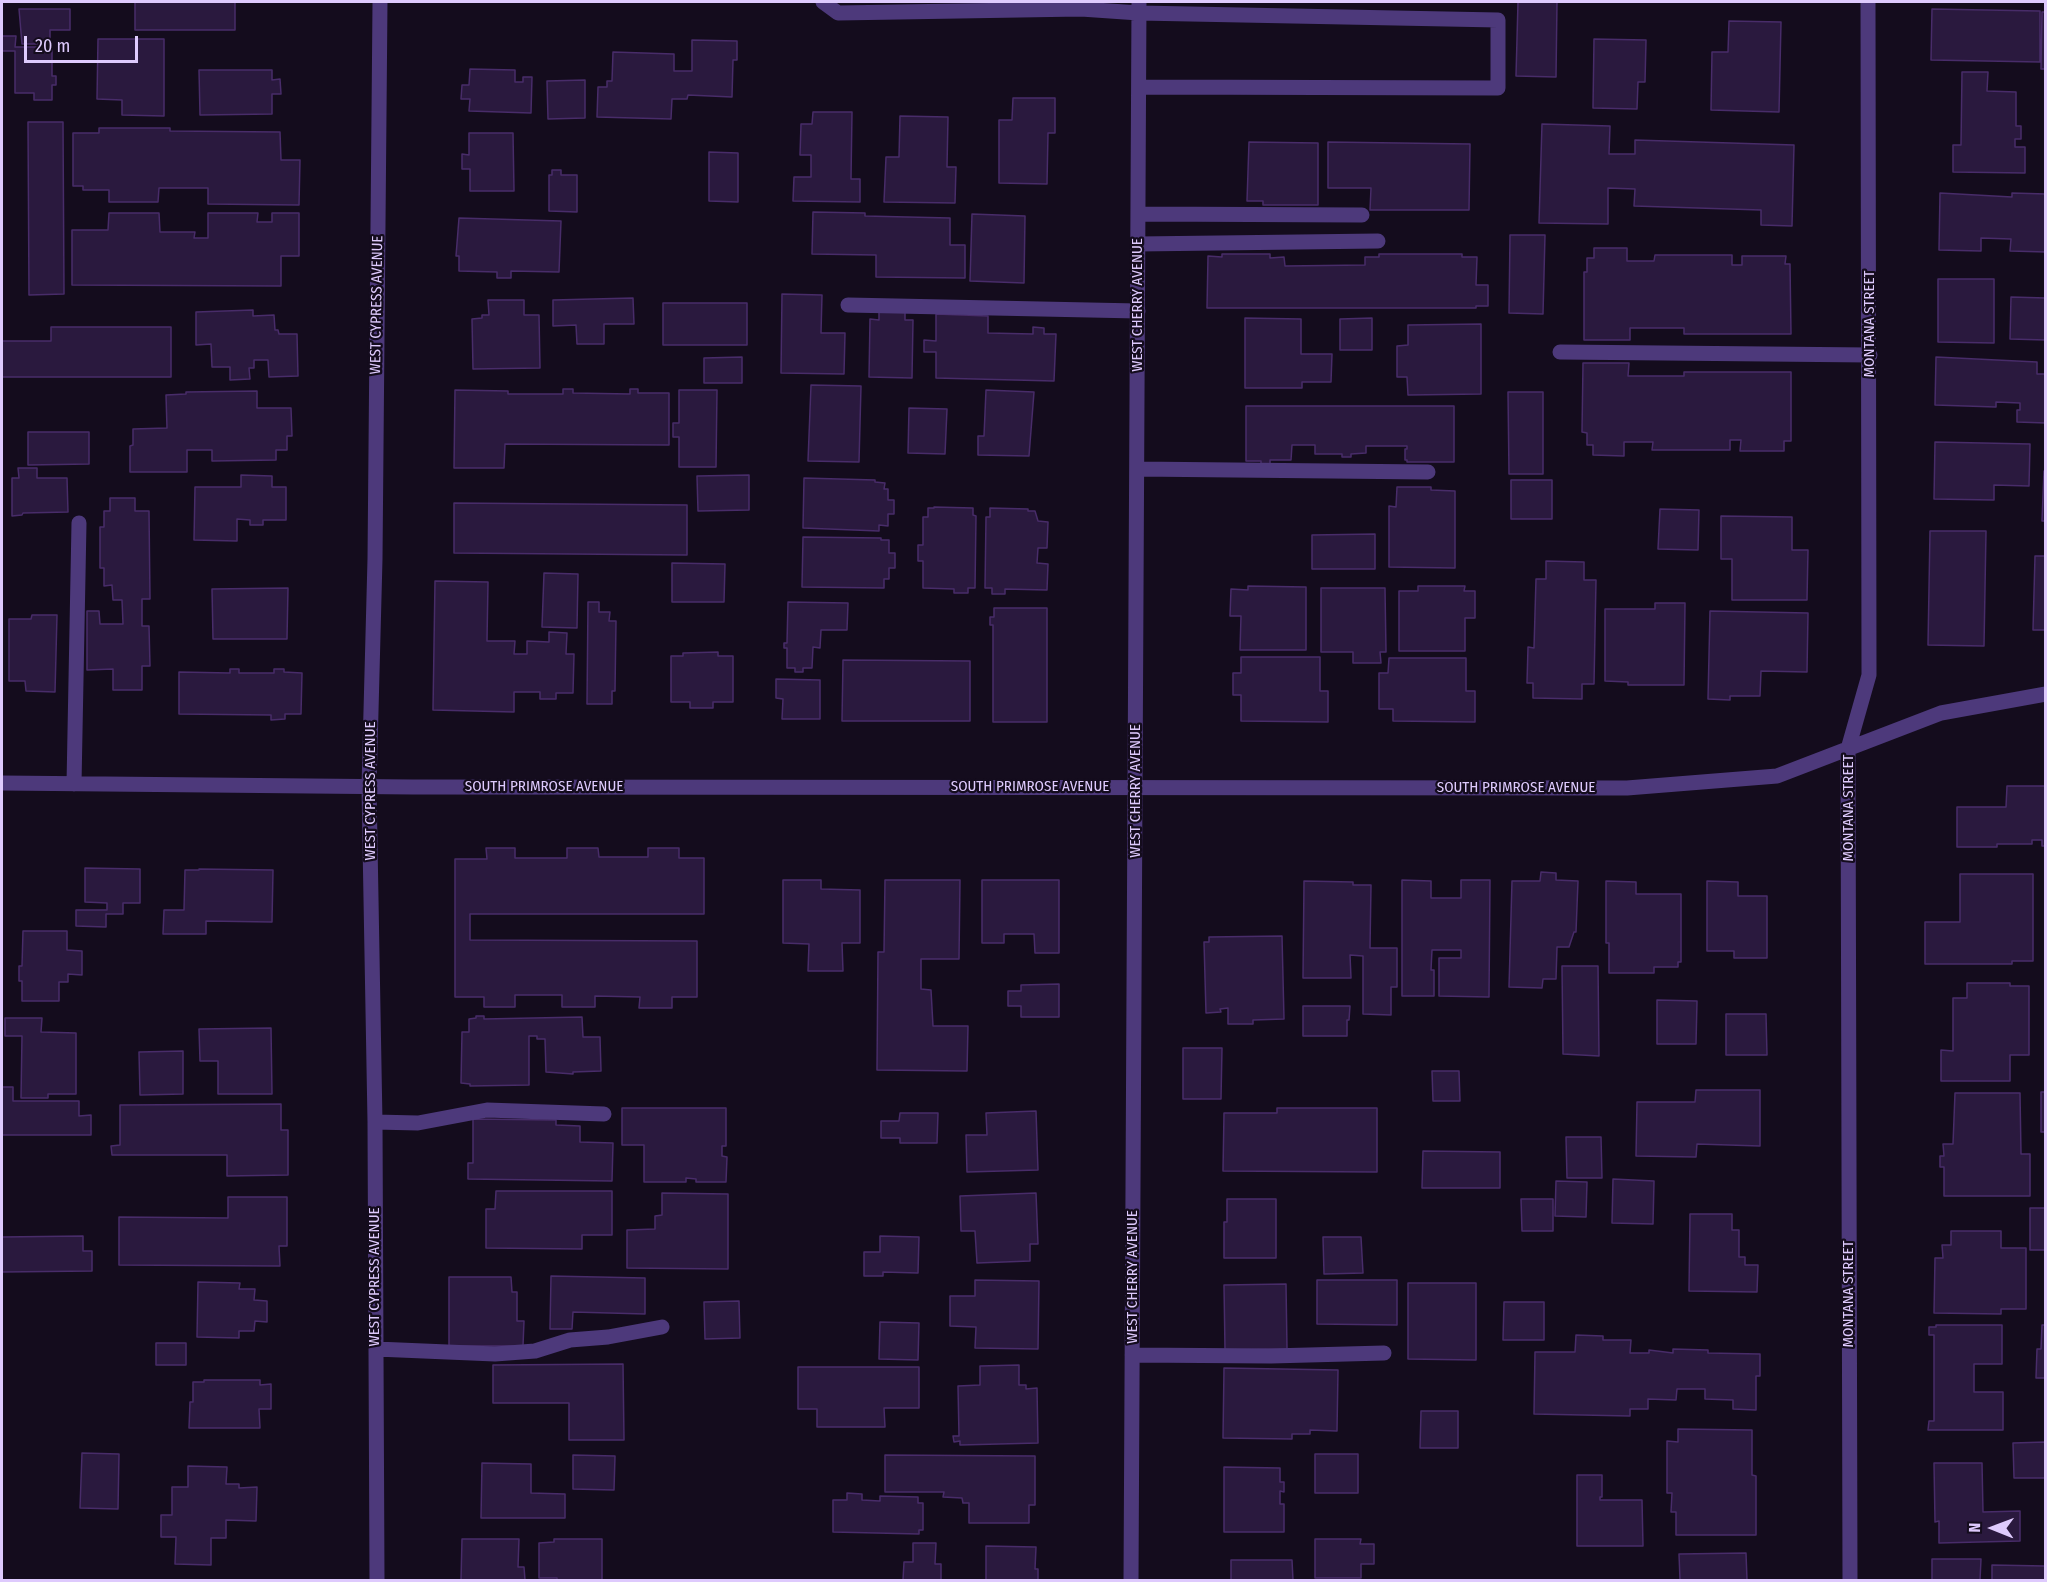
<!DOCTYPE html>
<html>
<head>
<meta charset="utf-8">
<style>
  body { margin:0 }
  #map { position:relative; width:2047px; height:1582px; overflow:hidden; background:#140c1d; font-family:"Fira Sans Condensed",sans-serif }
  canvas { display:block }
  .frame { position:absolute; inset:0; border:3px solid #decafd; pointer-events:none }
  .north { position:absolute; left:1963px; top:1498px; width:60px; height:60px; -webkit-text-stroke:4px #140c1d; paint-order:stroke; rotate:271deg; font-size:16px; font-weight:700; line-height:24px; text-align:center; color:#decafd }
  .north::after { content:''; display:block; margin:auto; width:21px; height:27px; background:#decafd; clip-path:polygon(50% 0,100% 100%,50% 72%,0 100%) }
  .scale { position:absolute; left:24px; top:36px; width:114px; height:27px; box-sizing:border-box; border:3px solid #decafd; border-top:0; padding-left:8px; font-size:18px; line-height:21px; white-space:nowrap; color:#decafd; -webkit-text-stroke:4px #140c1d; paint-order:stroke }
</style>
</head>
<body>
<div id="map">
<canvas width="2047" height="1582"></canvas>
<div class="frame"></div>
<div class="north">N</div>
<div class="scale">20 m</div>
</div>
<script>
const g = document.querySelector('canvas').getContext('2d');
g.lineJoin = 'round';
function fillPath(path, color) { g.fillStyle = color; g.fill(path, 'evenodd'); }
function stroke(path, color, width, dash) { g.strokeStyle = color; g.lineWidth = width; g.lineCap = dash ? 'butt' : 'round'; g.setLineDash(dash || []); g.stroke(path); }
function write(font, color, halo, rows, align = 'center') {
  g.font = font + ' "Fira Sans Condensed",sans-serif'; g.lineWidth = 4.5; g.setLineDash([]); g.textBaseline = 'middle'; g.strokeStyle = halo; g.fillStyle = color; for (const [text, x, y, turn = 0] of rows) {
    g.save(); g.translate(x, y); g.rotate((+turn || 0) * Math.PI / 180); g.textAlign = isNaN(turn) ? turn : align; if (halo) g.strokeText(text, 0, 0); g.fillText(text, 0, 0); g.restore();
  }
}
const building = new Path2D(`
  M135,2H235V30H135Z
  M1518,2H1557L1556,77L1516,76Z
  M19,9H70V30H50V44H22Z
  M1932,9L2040,11V62L1931,60Z
  M2042,12H2046V69H2041Z
  M1729,21L1781,22L1779,112L1711,110L1712,52H1728Z
  M2,36H16L15,47H52V76H56V85H52V100H34V93H15V51H2Z
  M98,39H164V116L122,115V100L97,99Z
  M1594,39L1646,40L1645,82H1638L1637,109L1593,108Z
  M692,40L737,41V60H733L732,97L688,95L687,99H672L671,119L597,117L598,87H607V81H612L613,52L674,54V71H692Z
  M470,69L515,70V82H523V77H532L531,113L469,111L470,99H461L462,85H469Z
  M199,70H272V80L280,79L281,94H272V114L200,115Z
  M1962,72H1988L1987,91L2016,92V126H2021V139H2015V147H2025V173L1953,172V145H1961Z
  M585,80V118L548,119L547,81Z
  M1013,98H1055V133H1048L1047,184L999,183V120H1012Z
  M813,112H852L851,179H860V202L793,201L794,177H811V155H800L801,124H812Z
  M900,116L948,117L947,167H956L955,203L884,202L886,157H899Z
  M28,122H63L64,294L29,295Z
  M1542,124L1610,126L1609,154H1635V140L1794,145L1792,226L1761,225V210L1634,206L1635,189L1608,188V224L1539,223Z
  M99,128H170V131L280,132L281,160H300L299,205L208,204V188H159L158,202H109V190H83V186H73V133H99Z
  M469,133H513L514,191H470V169H462V154L469,155Z
  M1249,142L1318,143V205H1263V201H1247Z
  M1328,142L1470,144L1469,210H1370L1371,188H1328Z
  M709,152L738,153V202L709,201Z
  M552,170H561V175H577V212L549,211V175H552Z
  M1940,193L2012,197V193L2046,194V252L2010,251L2011,239L1981,238V251L1939,250Z
  M813,212L865,213V216L950,218V245H965V278L876,277V255L812,254Z
  M109,213H159L160,232H195L194,238H208V213H258L257,222H272V213H299V256H281V286L72,285V230H108Z
  M972,214L1025,216L1024,283L970,281Z
  M459,218L561,221L559,272L511,271V278H497V272L459,271V256H456Z
  M1510,235H1545L1543,314L1509,313Z
  M1594,248H1627V261H1654L1655,255H1732V265H1742V256H1786L1785,264H1790L1791,334H1684V328H1630V340H1584V272H1587V258H1594Z
  M1222,254H1270V258L1284,257L1285,266L1365,265V257H1379V254H1462V257H1477L1476,285H1488V306H1476V308H1207L1208,256L1222,257Z
  M1938,279H1994V343L1938,342Z
  M782,294L822,295L821,333H845L844,374L781,373Z
  M2011,297L2046,298V340L2010,339Z
  M633,298L634,324H604V344H577L576,325L553,326V300Z
  M488,300H524V315H539L540,368L473,369L472,319L482,318V315H489Z
  M663,303H747V345H663Z
  M879,309L905,310V320H913L912,378L869,377L870,319L879,320Z
  M253,310V316L274,315L275,330H278L279,334H297L298,376L269,377L268,360H254V368H249L250,379L230,380V367H212L211,344L196,345V312Z
  M936,314L988,316V333L1033,334V327L1044,328V334H1056L1054,381L936,378V352H924V340L936,341Z
  M1245,318L1301,319V354H1332L1331,382H1302V388H1245Z
  M1372,318V350H1340V319Z
  M1481,324V394L1408,395L1407,377H1397V346L1408,345V325Z
  M51,327H171V377H2V341H51Z
  M742,357V383H704V358Z
  M1936,357L2037,362V374H2046V423L2017,422V410H2020V403L1996,402V407L1935,405Z
  M1583,363H1629L1628,376H1684V372H1791V441H1784V451H1740L1741,440H1730V450H1652L1653,442H1624V456L1593,455V445H1587V433L1582,432Z
  M811,385L861,386L859,462L808,461Z
  M563,389H573V393L630,394V389H638V393H669V445L505,444L504,468H454L455,390L508,391V394H563Z
  M679,390H717L716,467H679V437H673V423H679Z
  M986,390L1034,392L1029,456L978,455V436H984Z
  M257,391V408H291L292,436H287V450H276V460L212,461V450H187V472H130V446L133,445V429L167,428L166,395L186,394V392Z
  M1508,392H1543V474H1509Z
  M1246,406H1454V462H1407V460H1405V449H1407V446H1366V453L1351,454V457H1342V454H1315V445H1292L1291,460H1270V464H1261V461H1246Z
  M909,408L947,409L945,454L908,453Z
  M28,432H89V464L28,465Z
  M1935,442L2030,444L2029,486L1994,485V500L1934,499Z
  M18,468H37V478H67L68,512L23,513L22,515L12,516V478H19Z
  M2044,471H2046V521H2042Z
  M241,475L272,476V487H286V520H263V525H250V520L237,519V541L194,540L195,487H241Z
  M749,475V510L698,511L697,476Z
  M804,478L875,480V482L885,483L884,489H888V500H894V514H888V526L879,525V531L803,528Z
  M1511,480H1552V519H1511Z
  M1397,487H1431V490L1455,491V568L1389,567V506L1396,507Z
  M110,498H135V511H149L150,599H142V626H149L150,666H142V690H113V669L87,670V611H99L100,624H123L122,600H113L112,585L104,586V568H100V527H104V511H110Z
  M454,503L687,505V555L454,553Z
  M934,507L973,508V515L976,516L975,588H968V593H954V589L923,588V561H918V545H923V517H928V508H934Z
  M990,508L1028,509V511H1035L1038,521L1048,522L1047,548H1038L1037,563L1048,564L1047,590L1005,589V594H992V588H985L986,517H990Z
  M1660,509L1699,510L1698,550L1658,549Z
  M1721,516L1792,517V550H1808L1807,600H1732V559H1721Z
  M1930,531H1986L1984,646L1928,645Z
  M1375,534V569H1312V535Z
  M803,537L881,538V540H889V553H895V568H889V579H884V588L802,587Z
  M2035,556H2046V630H2033Z
  M1546,561L1584,562V580H1596L1594,684H1582V699L1533,698V683H1527L1528,647L1534,648L1536,579H1546Z
  M672,563L725,564L724,602H672Z
  M544,573L578,574L577,628L542,627Z
  M435,581L488,582L487,641H515L514,654H527V641L549,642V632L567,633L566,654H574L573,693H556V699H540V692H514V712L433,710Z
  M1248,586L1306,587V650H1240L1241,616H1230L1231,589L1248,590Z
  M1418,586H1465L1464,591H1475V618H1465V651H1399V591H1418Z
  M288,588L287,639H213L212,589Z
  M1321,588H1385L1386,652H1380L1381,663H1353V652H1321Z
  M588,602H599V612H610L609,621H616L615,691H612V704H587Z
  M788,602L848,603L847,630H821L820,648L813,647L812,668H803V672H795V668H787V648H784V643H787Z
  M1655,603H1685L1684,685H1628V682L1605,681V609H1655Z
  M994,608H1047V722H993V625H990V617H994Z
  M1710,611L1808,613L1807,672L1761,671L1760,696H1730V700L1708,699Z
  M32,615H57L55,692L26,691L25,681H9V619H31Z
  M718,652V656H733V702H713V708H690V702H671V656H683V653Z
  M1241,657H1320V691H1328V722L1241,721V695H1233V673H1241Z
  M1389,658H1466V691H1475V722L1393,721V709H1379V673H1388Z
  M843,660L970,661V721H842Z
  M230,669H239V673H274V669H284V672L302,673L301,714H285V719L271,720V715L179,714V672L230,673Z
  M776,679L820,680V719H782L783,699L776,698Z
  M2007,786H2046V846H2042V840H2032V844H1997V847H1957V807H2006Z
  M486,848H515V858H567V848H598L599,857H648V848H679V858H704V914H470V940L697,941V997H672V1008H639L640,997L595,996V1007H562V995H515V1007H484V997H455V859H487Z
  M85,868L140,869V903H123V914H106V927L76,926V910H107V903L85,902Z
  M199,869L273,870L272,922L206,921V934H163L164,910H184L185,870H199Z
  M1541,872L1556,873V880L1578,881L1576,932H1574L1569,947H1557L1556,979H1543L1542,988L1509,987L1512,881H1540Z
  M1960,874H2033V961H2012V964H1925V922H1960Z
  M783,880H821V889L860,890V943H842L843,971H808L809,944L783,943Z
  M885,880H960L959,959H921V989L931,990L933,1026H968L967,1071L877,1070L878,952H884Z
  M982,880H1059V953H1035L1034,934H1004V943H982Z
  M1402,880L1431,881V898H1461V880H1490L1489,997L1439,996V958H1461V950H1432L1431,970H1434V996H1402Z
  M1304,881L1353,882V885H1371L1370,948H1397V987H1391V1015L1363,1014V956L1350,955L1351,978H1303Z
  M1606,881L1636,882V894H1681V962H1678V967H1654V973H1609V943H1606Z
  M1707,881L1738,882V896H1767V958H1734V951H1707Z
  M23,931H67V950L82,951V975L68,974V982H59V1001H22V981H19V966H22Z
  M1282,936L1284,1019L1253,1020V1024H1228V1008L1220,1009L1221,1012L1206,1013L1204,942H1209V937Z
  M1562,966H1598L1599,1056L1563,1054Z
  M1967,983H2010V986H2029V1055H2010V1081H1941V1050L1953,1051V998H1967Z
  M1059,984V1017H1021V1006H1008V991H1021V985Z
  M1657,1000L1697,1001L1696,1044H1657Z
  M1303,1006H1350L1349,1020H1347V1036H1303Z
  M1726,1014H1766L1767,1055H1726Z
  M476,1016H484V1019L582,1017L583,1037H600L601,1071L573,1072V1074L546,1072L545,1039H537V1036H529V1085L470,1086V1084L461,1083L462,1032H469V1019L476,1018Z
  M5,1018H42L41,1032L76,1033V1094H48V1098H21L22,1036H5Z
  M271,1028L272,1094H218V1061H200L199,1029Z
  M1183,1048H1222L1221,1099H1183Z
  M183,1051V1094L140,1095L139,1052Z
  M1432,1071H1459L1460,1101H1433Z
  M2,1087H13V1101H79V1116L91,1115V1135H2Z
  M1696,1090H1760V1146L1697,1144L1696,1157L1636,1156L1637,1102H1695Z
  M2041,1092H2046V1132H2041Z
  M1955,1093H2020L2021,1154H2030V1196H1944V1167H1940V1156H1944L1943,1144H1953Z
  M281,1104V1130H288V1175L227,1176V1155H112L111,1146L120,1145V1105Z
  M622,1108H726V1146H722V1156L727,1157L726,1182H696V1179L686,1178V1182H644V1145H622Z
  M1277,1108H1377V1172L1223,1171L1224,1113H1277Z
  M1036,1111L1038,1170L967,1172L966,1135H987L986,1113Z
  M900,1113H938L937,1143H900V1138H881V1121H899Z
  M473,1119L556,1120V1125L580,1126V1142L613,1143L612,1181L468,1179V1163H473Z
  M1566,1137H1601L1602,1178H1567Z
  M1423,1151L1500,1152V1188H1422Z
  M1613,1179L1654,1181L1653,1224L1612,1223Z
  M1556,1181L1587,1182L1586,1217L1555,1216Z
  M496,1191H612V1235H582V1249L486,1248V1209H495Z
  M662,1193L728,1194V1269L627,1268V1230L655,1229V1216L662,1215Z
  M1036,1193L1038,1244H1030V1261L977,1263L975,1231H961L960,1196Z
  M228,1197H287V1246H279L280,1266L119,1265V1217L228,1218Z
  M1227,1199H1276V1258H1224V1222H1227Z
  M1521,1199H1553V1231H1522Z
  M2030,1208H2046V1250H2030Z
  M1690,1214H1732V1230H1739V1257H1745V1265H1758L1757,1292L1689,1291Z
  M1951,1231H2001V1248H2026V1309H2001V1314L1934,1313L1935,1258H1943L1942,1245H1951Z
  M83,1236V1251H92V1271L2,1272V1237Z
  M880,1236L919,1237L918,1273L883,1272V1276H864V1252H880Z
  M1323,1237H1361L1363,1273L1324,1274Z
  M551,1276L645,1278V1314L573,1312L572,1329H550Z
  M449,1277H511L512,1292H517V1321H524L523,1346H449Z
  M975,1280L1039,1281L1038,1349L975,1348L976,1327L950,1326V1296H975Z
  M1317,1280H1397V1325L1317,1324Z
  M198,1282L240,1283L239,1289H255L254,1300L267,1301V1322L255,1321L254,1331H239V1338L197,1337Z
  M1408,1283H1476V1360L1408,1359Z
  M1286,1284L1287,1349L1225,1350L1224,1285Z
  M739,1301L740,1338L705,1339L704,1302Z
  M1504,1302H1544V1340H1503Z
  M880,1322L919,1323L918,1360L879,1359Z
  M1936,1325H2002V1364H1974V1392H2003V1430H1928L1929,1421H1934V1335H1929V1327H1936Z
  M2042,1325H2046V1378H2036L2037,1349H2041Z
  M1576,1335L1603,1336V1340H1631L1630,1353H1649V1350L1673,1353V1349L1708,1350V1353L1760,1354V1376H1756V1410L1733,1409V1400L1705,1399V1389H1677L1676,1400L1648,1399V1409H1630V1416L1534,1414L1535,1352H1575Z
  M156,1343H186V1365H156Z
  M623,1364L624,1440H569V1403H493V1365Z
  M1019,1365V1385H1026V1389L1037,1388L1038,1443L960,1445V1441L954,1442L953,1436H959L958,1386L980,1385V1366Z
  M798,1367H919V1408H884L885,1427H817V1409H798Z
  M1224,1368L1338,1370L1337,1431L1310,1430V1434H1292V1439L1223,1438Z
  M204,1380H260V1385L271,1384V1409H259L260,1428H189L190,1402H193V1382H204Z
  M1421,1411H1458V1448H1420Z
  M1678,1429L1752,1430V1475L1756,1476V1535H1676V1512H1671L1672,1493H1667V1441L1678,1442Z
  M2046,1442V1478H2014L2013,1443Z
  M82,1453L119,1454L118,1509L80,1508Z
  M1315,1454H1358V1493H1315Z
  M573,1455L615,1456L614,1490L573,1489Z
  M885,1455L1035,1456V1505H1029V1523H969V1503H963L962,1498L943,1497L944,1492H885Z
  M482,1463L531,1464V1493L565,1494V1518H481Z
  M1934,1463H1982L1983,1512L2020,1511V1541L1939,1543V1521L1935,1522Z
  M188,1466L227,1467L226,1484H239V1488L257,1487L256,1521L226,1520V1538H211V1565L175,1564L176,1537H161V1515H172V1487H188Z
  M1224,1467L1280,1468V1482H1284V1492L1280,1491V1504H1284V1532H1224Z
  M1577,1475H1602V1497H1600V1500H1642L1643,1546H1577Z
  M847,1493L862,1494V1500L880,1501V1496L918,1497V1503H923V1530H919V1534L833,1532V1500H847Z
  M462,1539H519L518,1567H524L525,1580H461Z
  M554,1539H602V1580H557V1578H539V1543L554,1542Z
  M1315,1539H1361L1360,1544H1374V1564H1361V1578H1315Z
  M913,1543H936L935,1564H941V1580H903L904,1562H913Z
  M986,1546L1036,1547L1035,1569H1038V1580H986Z
  M1746,1553L1747,1580H1680L1679,1554Z
  M1932,1559H1981L1980,1580H1932Z
  M2045,1559L2046,1580H1992V1565L2045,1566Z
  M1231,1560H1292L1293,1580H1224H1231Z`);
fillPath(building, '#2a193e');
stroke(building, '#482c69', 1.5);
stroke(new Path2D(`
  M823,2L838,13L1081,9L1139,13L1498,20V88L1139,87
  M1139,214L1362,215
  M1138,244L1378,241
  M848,305L1138,311
  M1560,352L1870,355
  M1137,469L1428,472
  M2,783L413,787L1627,788L1777,776L1941,713L2046,694
  M74,784L79,523
  M375,1122L418,1123L487,1110L604,1114
  M376,1349L495,1354L535,1351L570,1340L608,1337L662,1327
  M1132,1355L1271,1356L1384,1353
  M377,1580L375,1122L369,787L375,559L380,2
  M1131,1580L1139,2
  M1850,1580L1848,749L1869,675L1868,2`), '#4d397b', 15);
write('15px', '#decafd', '#140c1d', [
  ["WEST CYPRESS AVENUE",377,305,-89],
  ["WEST CHERRY AVENUE",1138,305,-90],
  ["MONTANA STREET",1870,324,-90],
  ["SOUTH PRIMROSE AVENUE",544,787],
  ["SOUTH PRIMROSE AVENUE",1030,787],
  ["SOUTH PRIMROSE AVENUE",1516,788],
  ["WEST CYPRESS AVENUE",371,791,-90],
  ["WEST CHERRY AVENUE",1136,791,-90],
  ["MONTANA STREET",1849,808,-90],
  ["WEST CYPRESS AVENUE",375,1277,-90],
  ["WEST CHERRY AVENUE",1133,1277,-90],
  ["MONTANA STREET",1849,1294,-90]
]);
</script>
</body>
</html>
